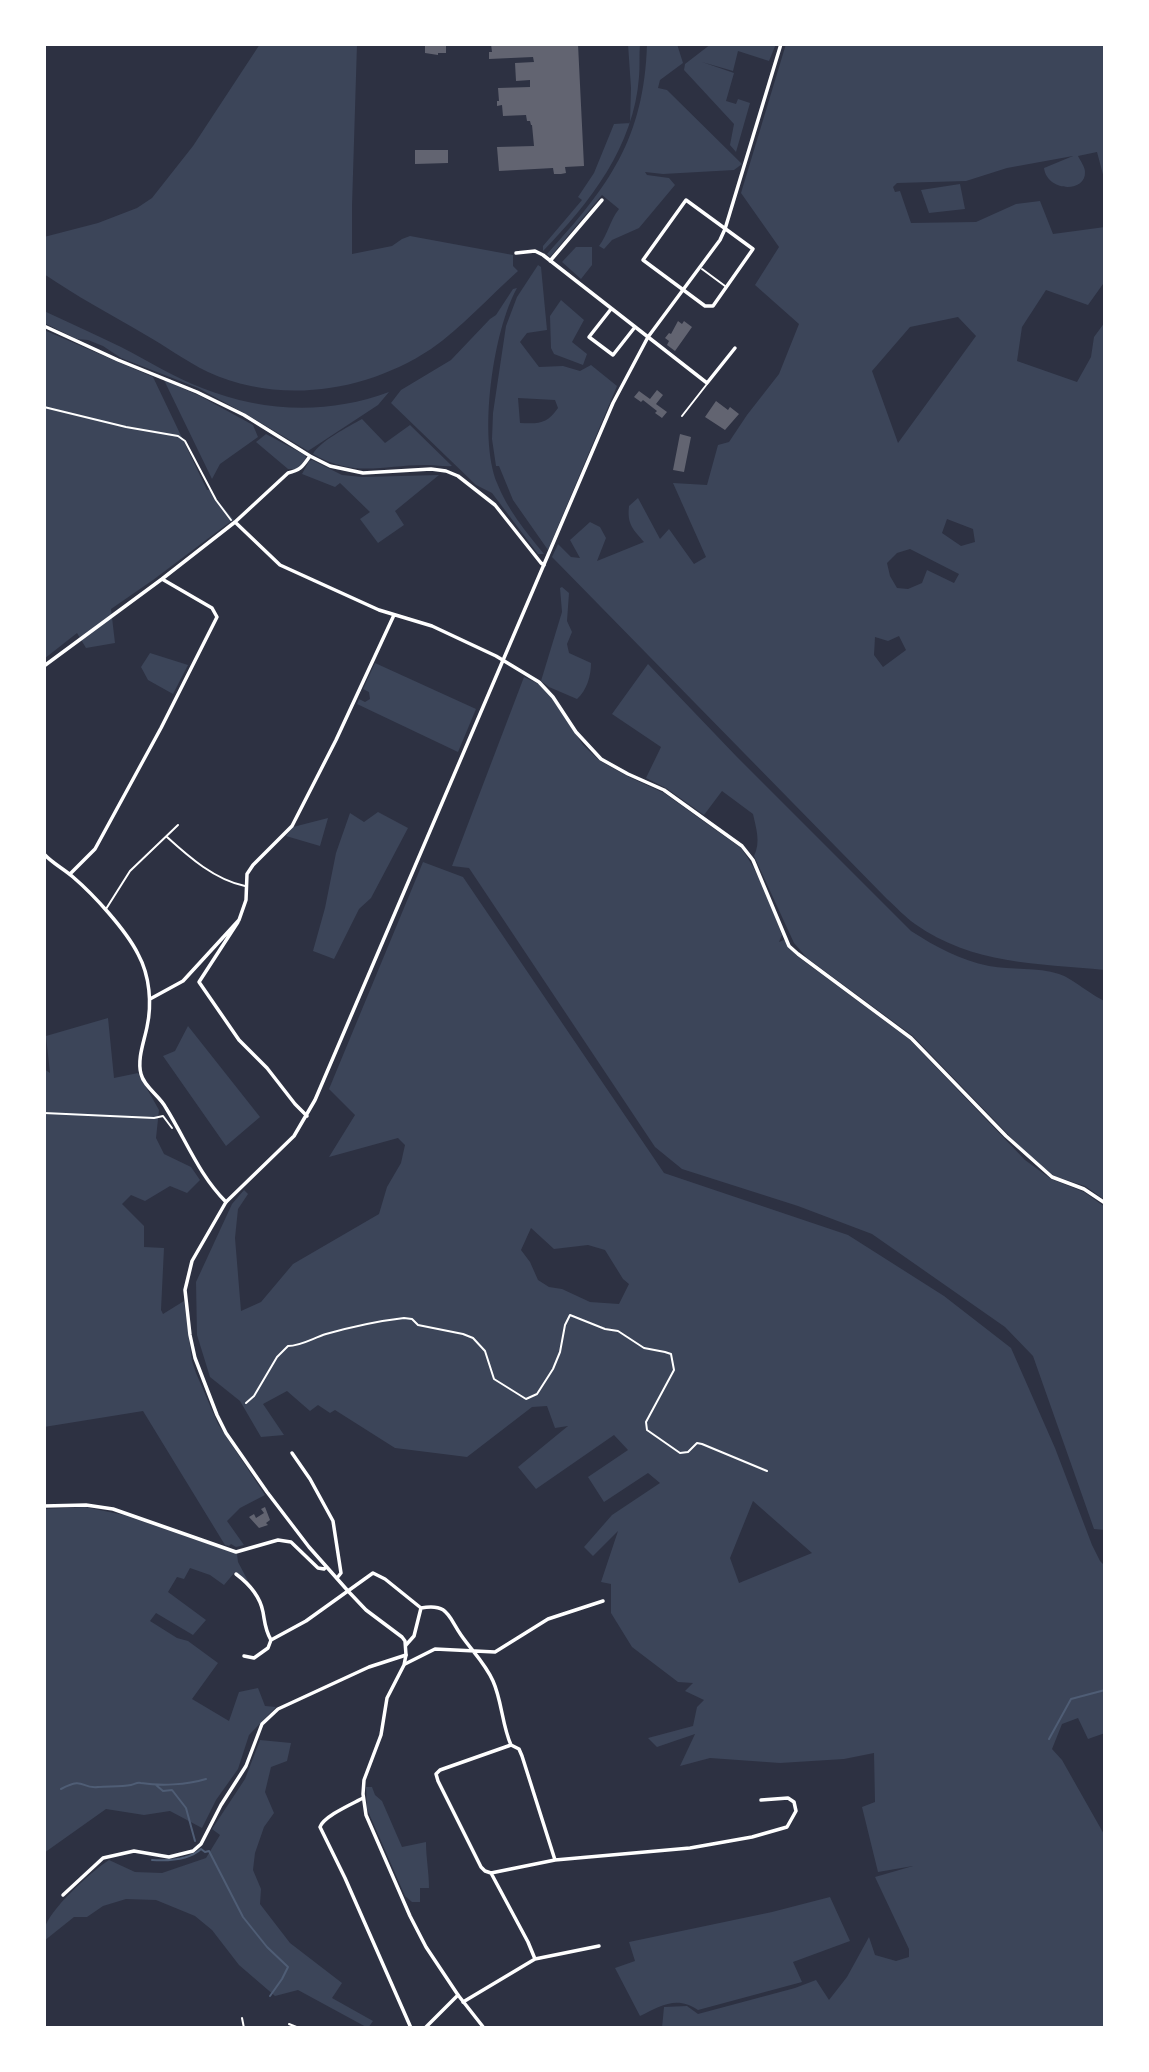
<!DOCTYPE html>
<html>
<head>
<meta charset="utf-8">
<style>
  body { margin:0 }
  #map { position:relative; width:1149px; height:2072px; overflow:hidden; background:#2d3142; font-family:Arial,sans-serif }
  canvas { display:block }
  .frame { position:absolute; inset:0; border:46px solid #fff; pointer-events:none }
</style>
</head>
<body>
<div id="map">
<canvas width="1149" height="2072"></canvas>
<div class="frame"></div>
</div>
<script>
const g = document.querySelector('canvas').getContext('2d');
g.lineJoin = 'round';
function fillPath(path, color) { g.fillStyle = color; g.fill(path, 'evenodd'); }
function stroke(path, color, width, dash) { g.strokeStyle = color; g.lineWidth = width; g.lineCap = dash ? 'butt' : 'round'; g.setLineDash(dash || []); g.stroke(path); }
fillPath(new Path2D(`
  M260,44H357L352,206V254L392,246L402,239L410,236L513,255V266L518,271C490,296 461,328 431,349C366,392 280,405 208,372C185,361 166,346 144,334C110,314 76,296 44,274V237L98,223L137,208L152,198L193,146Z
  M628,44H640C639,55 640,66 639,77C634,146 590,203 543,251V246L582,200L578,197L594,173L614,124L630,123L631,88Z
  M647,44H677L683,63L660,80L658,88L667,90L742,164L734,170L663,174L645,172L647,175L669,178L675,185L639,228L612,240L604,249L599,246C608,234 610,220 619,209L602,195L550,257L547,254C609,186 644,139 647,44Z
  M711,44H776L769,61L738,51L733,71L702,62L734,73L726,101L736,104L738,99L750,103L736,152L730,145L734,124L684,70L685,64Z
  M786,44H1105V182L1097,152L1078,156C1080,160 1085,167 1085,172C1086,193 1047,192 1044,168L1073,156L1007,168L966,181L897,183L893,187L895,192L900,191L911,223L976,222L1016,204L1040,201L1053,234L1105,227V284H1103L1088,305L1046,290L1022,327L1017,361L1077,382L1091,357L1094,337L1105,322V970C1037,963 973,965 915,924C905,917 896,907 887,899L552,557L558,544L571,557L580,558L570,540L590,522L600,527L606,538L597,561L644,542C633,529 627,525 629,506L638,498L660,539L669,529L694,564L706,557L673,483L707,485L718,445L729,442L747,415L779,374L799,324L755,285L779,247L741,193ZM958,317L976,336L898,443L872,371L910,327ZM947,519L973,529L975,542L961,546L942,533ZM910,549L959,574L954,583L927,570L922,583L908,589L897,588L890,576L887,563L897,553ZM899,636L906,650L883,667L874,655L875,637L888,641Z
  M960,184L965,209L929,213L921,190Z
  M576,247H592V265L581,279L562,262Z
  M538,265L541,267L547,330L527,333L520,342L539,367L563,366L580,371L591,365L617,386L548,550L513,500L499,466H496L492,439L493,413L506,326L517,297ZM518,398L555,400L558,408C547,424 539,424 520,423Z
  M517,288C493,331 478,436 497,483C507,509 526,532 544,554H538L492,493L476,485L391,403L401,390L451,360L490,319L496,315L513,289Z
  M561,300L584,320L572,342L587,354L583,365L554,354L551,348L550,316Z
  M44,311C70,323 96,335 121,347C148,361 174,377 202,388C263,412 327,415 389,392L378,405L308,451L246,414L198,388L121,358L103,346L88,340L77,339L44,323Z
  M44,330L153,377L207,490H212L217,500L234,520L230,522L153,580L111,609L115,643L86,648L77,633L44,659Z
  M164,380L200,396L253,425L258,437L220,464L212,479Z
  M362,419L385,443L410,425L452,466C444,467 437,465 429,465C384,464 357,479 313,454C320,441 348,427 362,419Z
  M266,434L305,455L306,458L298,469H288L256,442Z
  M312,460L342,475L362,477L439,475L395,511L404,525L378,543L360,519L370,512L340,483L335,487L302,474L309,461Z
  M562,587L569,593L567,621L572,632L567,644L569,653L591,663C591,676 587,690 577,699L549,687L541,681L562,612L560,588Z
  M150,653L188,665L173,694L148,680L141,667Z
  M375,663L476,709L458,752L357,704L359,699L365,702L370,699L369,692L363,689Z
  M648,664L737,757L911,931C936,947 960,960 989,966C1012,970 1037,967 1059,974C1072,978 1092,996 1105,1001V1200L1085,1186L1054,1176L1029,1156L913,1036L807,958L794,943L754,856C761,842 756,828 753,814L722,791L704,815L666,788L646,778L661,747L612,714Z
  M524,677L539,684L550,695L583,745L600,761L629,777L664,793L741,848C760,874 771,906 782,935L779,942L784,940L797,956L909,1039L1025,1160L1051,1179L1084,1192L1105,1207V1530L1094,1529L1033,1356L1005,1327L872,1234L798,1206L682,1169L655,1147L469,868L452,866Z
  M378,812L408,828L371,898L359,909L334,959L313,951L325,908L336,853L350,813L364,822Z
  M328,818L320,846L286,836L293,827Z
  M423,862L463,877L664,1173L848,1235L944,1296L1011,1348L1055,1448L1092,1545L1100,1561L1105,1566V1733L1088,1739L1078,1718L1062,1724L1052,1749L1062,1760L1105,1836V2028H662L664,2007L687,2006L698,2014L795,1988L816,1980L829,2000L847,1977L869,1937L875,1955L896,1961L909,1957V1949L875,1877L913,1866L878,1872L862,1807L875,1802L874,1753L844,1759L780,1763L710,1758L680,1766L695,1734L657,1747L648,1738L693,1726L697,1707L704,1700L685,1691L693,1683L678,1682L632,1647L611,1613V1584L601,1582L618,1531L593,1556L584,1547L612,1515L660,1483L648,1473L604,1502L588,1477L628,1450L614,1435L536,1489L518,1467L568,1426L555,1428L547,1406L532,1407L467,1457L395,1448L335,1410L330,1413L318,1405L310,1411L287,1391L263,1404L284,1435L261,1437L240,1401L210,1377L197,1335L196,1282L232,1204L244,1190L248,1194L238,1209L235,1238L241,1311L261,1302L293,1264L379,1214L387,1187L401,1163L405,1145L398,1138L329,1157L355,1115L329,1089ZM531,1228L554,1249L588,1245L605,1250L623,1279L629,1284L619,1304L590,1302L562,1289L549,1287L538,1280L530,1262L521,1250ZM753,1501L812,1553L739,1583L730,1558Z
  M108,1018L114,1078L138,1073L159,1110L156,1138L164,1154L191,1167L200,1180L187,1193L170,1186L145,1201L131,1195L122,1204L144,1226V1247L164,1248L161,1310L163,1314L184,1301L192,1361L196,1373L218,1424L265,1495L240,1508L227,1521L244,1545L236,1547L231,1544L229,1546L225,1545L143,1411L44,1427V1069L50,1073L46,1036Z
  M188,1026L260,1117L226,1146L163,1056L175,1051Z
  M85,1507L124,1515L237,1554L238,1562L248,1581L235,1572L224,1585L210,1575L190,1568L184,1579L177,1577L168,1592L206,1620L193,1635L156,1613L150,1621L177,1638L188,1641L218,1663L192,1699L229,1721L239,1692L258,1688L265,1706L276,1707L249,1735L238,1769L216,1800L202,1828L170,1811L144,1815L106,1809L44,1853V1509Z
  M260,1740L291,1743L287,1761L271,1767L265,1792L274,1813L264,1827L255,1853L253,1870L261,1889L260,1904L290,1943L342,1983L332,1998L373,2021L368,2028L298,1990L275,1996L239,1965L212,1930L195,1916L156,1900L126,1899L103,1906L87,1917H74L44,1941C44,1937 43,1934 44,1930C49,1909 91,1872 109,1860L135,1872L162,1873L206,1858L220,1835L212,1829L245,1779Z
  M366,1787H372L375,1795L382,1801L402,1847L426,1842C426,1858 429,1872 429,1888H420V1902H412L405,1896L367,1809Z
  M830,1897L850,1941L793,1962L802,1982L698,2010C677,1995 660,2006 640,2016L615,1968L635,1961L629,1942L772,1912Z`), '#3c4559');
stroke(new Path2D(`
  M1049,1739L1071,1699L1105,1690
  M156,1785L163,1791L172,1790L186,1808L195,1841
  M61,1789C85,1776 80,1789 98,1787C108,1786 120,1787 131,1785C136,1784 136,1782 141,1783C161,1786 186,1785 206,1779
  M152,1860C168,1861 189,1860 201,1849L205,1852L209,1851L243,1917L267,1947L288,1967L282,1979L270,1996`), '#4f5d75', 2);
fillPath(new Path2D(`
  M425,44H446V53H438V55L425,53Z
  M491,44H578L584,166L565,167L566,173L561,174H554L553,168L499,171L497,147L534,146L532,125H531L530,121H527L526,115L503,116L502,105L497,106V101H499L498,88L530,87V80L516,81L515,63L534,62L533,57L489,59V52H492Z
  M415,150H448V163L415,164Z
  M678,321L682,324L684,321L692,327L675,351L667,345L669,341L665,338L669,333L671,334Z
  M657,390L663,395L656,404L667,412L662,418L655,413L657,411L643,400L641,402L634,397L639,391L650,399Z
  M716,401L728,410L730,407L739,414L725,430L705,417Z
  M680,434L691,437L684,472L673,470Z
  M265,1507L270,1520L266,1523L268,1525L259,1528L249,1517L254,1514L256,1518L264,1513L261,1509Z`), '#626471');
stroke(new Path2D(`
  M44,407L126,427L178,436L185,441L216,500L231,520
  M44,1113L154,1118L163,1116L172,1128
  M246,1403L254,1396L277,1357L288,1346C301,1346 313,1338 326,1334C351,1327 378,1321 404,1318L412,1319L418,1325L463,1334L473,1338L485,1351L494,1379L526,1399L537,1394L553,1369L560,1352L565,1325L570,1315L605,1329L618,1331L644,1348L665,1352L671,1354L674,1370L646,1422L647,1430L680,1453L688,1452L697,1443L702,1444L767,1471`), '#fff', 2);
stroke(new Path2D(`
  M702,269L725,286
  M682,416L707,384
  M167,837C189,857 215,880 245,886
  M106,909L130,871L178,825
  M242,2018L244,2028
  M289,2024L299,2028`), '#fff', 2);
stroke(new Path2D(`
  M686,200L753,249L713,306H705L643,260Z
  M516,253L535,251L543,255L707,383L735,348
  M550,261L602,200
  M611,309L589,337L613,355L635,327
  M44,326L118,360L197,392L244,415L310,456L330,466L363,473L431,469L446,471L458,476L495,505L541,563L544,565
  M235,522L280,565L379,610L432,626L496,656L539,682L553,697L576,732L601,759L628,774L664,790L742,846L753,860L789,946L798,954L911,1038L1006,1136L1052,1177L1084,1189L1105,1203
  M44,666L162,579L235,522L288,473C301,470 302,467 310,456
  M44,854C52,863 64,869 73,877C94,895 126,930 138,954C150,976 152,1004 147,1027C144,1042 137,1059 141,1074C144,1087 160,1096 166,1108C186,1140 199,1175 226,1202
  M70,874L95,849L161,728L217,617L212,608L162,579
  M238,922L199,982L239,1040L267,1068L295,1104L307,1116
  M150,999L183,981L239,920L246,900L247,874L253,865L292,826L336,740L394,615
  M292,1453L310,1479L333,1521L341,1573L337,1578
  M44,1506L86,1505L113,1509L236,1552L278,1540L291,1542L318,1568L324,1569L326,1567
  M236,1574C248,1583 260,1596 263,1612C265,1623 265,1630 271,1640L306,1621L373,1573L385,1579L421,1608
  M421,1608C448,1603 448,1616 461,1635C472,1651 485,1663 493,1681C502,1701 502,1725 511,1745
  M406,1645L414,1636L421,1608
  M244,1656L254,1658L268,1648L271,1640
  M405,1664L435,1649L495,1652L548,1619L603,1601
  M511,1745L519,1749L522,1756L555,1860
  M363,1798C352,1804 324,1816 320,1827L345,1878L411,2028
  M491,1873L485,1871L481,1867L438,1781L436,1774L440,1770L511,1745
  M63,1895L103,1858L134,1851L169,1857L193,1851L201,1844L221,1805L246,1766L262,1724L278,1709L369,1667L406,1655
  M535,1959L528,1942L491,1873L555,1860L690,1848L752,1837L787,1827L796,1811L794,1802L788,1798L761,1800
  M463,2002L535,1959L599,1946
  M425,2028L458,1995`), '#fff', 3.5);
stroke(new Path2D(`
  M484,2028L458,1995L426,1947L410,1916L366,1815L363,1794L364,1780L381,1735L387,1698L404,1665L406,1655L405,1641L402,1637L366,1610L348,1591L309,1547L267,1492L226,1433L217,1415L195,1358L190,1335L185,1290L192,1261L226,1202L294,1136L315,1100L613,403L648,337L720,240L725,229L781,44`), '#fff', 3.5);
</script>
</body>
</html>
